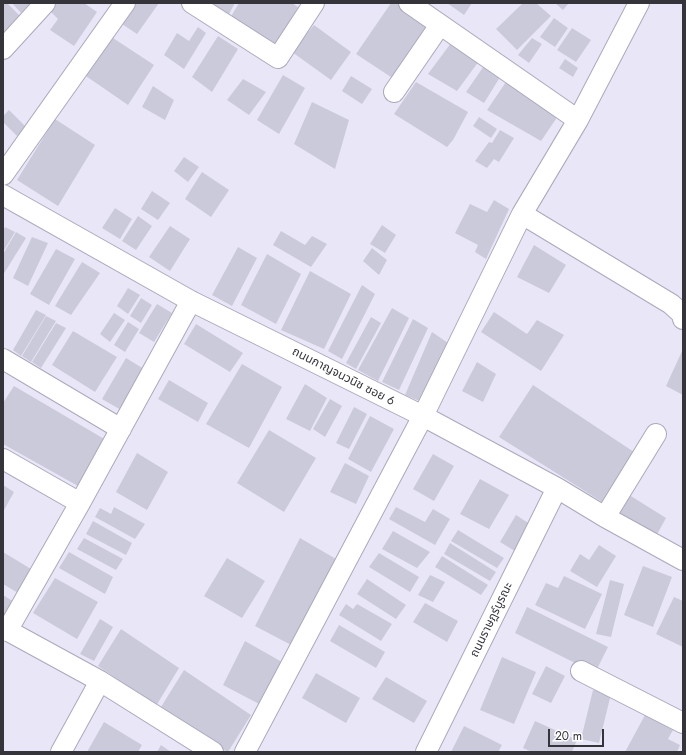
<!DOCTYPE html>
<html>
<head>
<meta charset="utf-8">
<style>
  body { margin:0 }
  #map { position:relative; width:686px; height:755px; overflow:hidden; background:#e9e6f8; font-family:Jost,sans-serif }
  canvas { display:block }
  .frame { position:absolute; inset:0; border:4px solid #35343b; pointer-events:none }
  .scale { position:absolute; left:548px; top:729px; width:56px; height:18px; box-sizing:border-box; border:2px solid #35343b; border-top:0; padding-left:5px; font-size:12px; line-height:14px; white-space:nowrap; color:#35343b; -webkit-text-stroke:3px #fff; paint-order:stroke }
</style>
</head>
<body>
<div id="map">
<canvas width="686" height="755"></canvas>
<div class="frame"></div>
<div class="scale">20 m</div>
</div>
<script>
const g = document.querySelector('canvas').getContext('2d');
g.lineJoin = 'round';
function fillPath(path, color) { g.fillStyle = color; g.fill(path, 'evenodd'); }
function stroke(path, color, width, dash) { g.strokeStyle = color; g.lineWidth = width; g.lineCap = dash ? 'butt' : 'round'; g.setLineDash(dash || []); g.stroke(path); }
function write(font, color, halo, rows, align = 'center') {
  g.font = font + ' Jost,"Noto Sans Thai",sans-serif'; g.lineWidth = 4; g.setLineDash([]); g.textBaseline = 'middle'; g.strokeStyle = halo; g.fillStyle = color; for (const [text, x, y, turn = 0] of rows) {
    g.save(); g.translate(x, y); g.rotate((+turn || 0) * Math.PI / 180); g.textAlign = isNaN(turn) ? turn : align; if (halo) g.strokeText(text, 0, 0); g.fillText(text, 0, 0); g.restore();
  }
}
fillPath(new Path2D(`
  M3,3H7L25,21L3,45Z
  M12,3H31L21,13Z
  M56,3H84L97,12L74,46L50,30L58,19L50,11Z
  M137,3H159L137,34L122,24Z
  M212,3H235L229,14Z
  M239,3H292L298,7L276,48L230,18Z
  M391,3H401L434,27L397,81L356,54Z
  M447,3H472L464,15Z
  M523,3H536L551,16L517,50L496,29Z
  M555,3H569L563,10Z
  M554,18L568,28L555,47L540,37Z
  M314,25L351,52L331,80L292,52Z
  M198,27L206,33L184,69L164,55L177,33L189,41Z
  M572,28L591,40L576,62L557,50Z
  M110,36L154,65L128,105L83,74Z
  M218,36L238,49L212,92L192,77Z
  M532,38L542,44L529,63L518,55Z
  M451,43L479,61L457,91L428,74Z
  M565,59L578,68L573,77L559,68Z
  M486,63L502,74L484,103L466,92Z
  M283,75L305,88L279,134L257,120Z
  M351,76L372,89L362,104L342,91Z
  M243,79L266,92L249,115L227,100Z
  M508,79L560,113L541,141L487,110Z
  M416,82L468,112L453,140L447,147L394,114Z
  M153,86L174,100L165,120L142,107Z
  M312,102L349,120L335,169L294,144Z
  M9,110L26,127L17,136L3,122V116Z
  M479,117L497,129L491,138L473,126Z
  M55,119L95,145L58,206L17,180Z
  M500,130L514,138L499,162L494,159L487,168L475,161L489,142L492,143Z
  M184,157L199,167L188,182L174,171Z
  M202,172L229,190L211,217L185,199Z
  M152,191L170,203L158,220L141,209Z
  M494,200L509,209L486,259L475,252L478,245L455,233L470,204L487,212Z
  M115,208L132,219L120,239L102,228Z
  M138,216L152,226L136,250L122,241Z
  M382,225L396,235L385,253L370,244Z
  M170,226L190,239L170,271L149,257Z
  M5,227L15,232L3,252V231Z
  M281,231L305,245L312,236L327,244L311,267L273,245Z
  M16,232L26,238L3,275V254Z
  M32,237L48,243L28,286L13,278Z
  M534,245L566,265L549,293L517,277Z
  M238,247L257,258L232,306L212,295Z
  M372,248L387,260L379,275L363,261Z
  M56,249L75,259L49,305L30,294Z
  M267,254L301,274L276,324L241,305Z
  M82,262L100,273L71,315L55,306Z
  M310,271L351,294L324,349L281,330Z
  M362,285L375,294L342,359L328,351Z
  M128,288L140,295L128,314L117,306Z
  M141,298L152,305L141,323L130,316Z
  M157,304L172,313L154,342L139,333Z
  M392,308L409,318L378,381L358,370Z
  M36,310L46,315L21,356L13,350Z
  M494,312L527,334L537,320L564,335L541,371L481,332Z
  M114,313L125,320L110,342L100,334Z
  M46,316L56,321L31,362L22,356Z
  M371,317L381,323L356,369L346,363Z
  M413,319L428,328L399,390L382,382Z
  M128,322L139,329L125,352L114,345Z
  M56,323L66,328L41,368L32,362Z
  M196,324L243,353L230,372L184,344Z
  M73,331L117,357L95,392L52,365Z
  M432,332L448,343L422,402L405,395Z
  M683,349V395L666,386Z
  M126,358L144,369L121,410L102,399Z
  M477,362L496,374L483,402L462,391Z
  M242,364L282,387L249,448L206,424Z
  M169,380L208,403L198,422L158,399Z
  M305,384L327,398L310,431L286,419Z
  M533,385L637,454L607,505L499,437Z
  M14,386L106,440L78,486L3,444V403Z
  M330,399L342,406L325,437L313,429Z
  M354,407L367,414L349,449L336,443Z
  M370,416L394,429L371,472L348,459Z
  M269,430L316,458L284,512L237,483Z
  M137,453L168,472L147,510L116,492Z
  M433,454L454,466L434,501L413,489Z
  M345,463L369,476L356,504L330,492Z
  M480,479L509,495L489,529L460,514Z
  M3,485L14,492L3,512Z
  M626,493L666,518L655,538L614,513Z
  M114,507L145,524L135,539L95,517L100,508L111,514Z
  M396,507L425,522L433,509L450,519L435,545L389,519Z
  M516,515L533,526L518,553L500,542Z
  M93,521L132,543L126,555L86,534Z
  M458,530L504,558L497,568L451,541Z
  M393,531L430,552L417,568L382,549Z
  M84,538L123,559L116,570L77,549Z
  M300,538L336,559L293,646L255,626Z
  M450,543L496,572L490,581L444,554Z
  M599,545L616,556L597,587L570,571L580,554L589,560Z
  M3,552L31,569L18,593L3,584Z
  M69,552L113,577L105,594L59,568Z
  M379,553L419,577L410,592L369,567Z
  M442,556L488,585L481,595L435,567Z
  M227,558L265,581L242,618L204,596Z
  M643,566L672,577L653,627L624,615Z
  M430,575L445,582L433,602L418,595Z
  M564,576L602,594L585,629L535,605L546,583L558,588Z
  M55,578L98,602L77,639L33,613Z
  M367,579L406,605L396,619L357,594Z
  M610,580L624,584L611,637L596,634Z
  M3,595L14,602L5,618L3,616Z
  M674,597L683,601V647L656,634Z
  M425,603L458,621L447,642L413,622Z
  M346,604L353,609L357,604L392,624L381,641L339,615Z
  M527,607L608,647L595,673L515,633Z
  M100,619L113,627L94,661L80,654Z
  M339,625L385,652L376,668L330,641Z
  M121,629L179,668L156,706L98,666Z
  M245,641L282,662L261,705L223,685Z
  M502,657L536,672L514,724L480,710Z
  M546,666L565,676L551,703L532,694Z
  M184,670L251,715L228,752L218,747L161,707Z
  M316,673L360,698L346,723L302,698Z
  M386,677L427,701L414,723L372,699Z
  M593,690L611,694L599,743L581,739Z
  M645,715L673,730L668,739L680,745L677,752H625Z
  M535,721L577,740L572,752H532L523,748Z
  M104,722L142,745L138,752H87Z
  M464,726L502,745L498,752H451Z
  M161,745L171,752H157Z`), '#cbcadb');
const street = new Path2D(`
  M192,3L278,58L314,3
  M409,3L578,120
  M3,49L45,3
  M394,92L440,25
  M3,175L125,3
  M3,195L191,301L423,416L557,488L605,517L683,560
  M522,214L671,304L682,314L683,319
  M3,359L121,429
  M3,459L80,503
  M605,517L656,434
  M3,628L100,681L213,752
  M7,631L80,503L191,301
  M581,671L683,723
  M61,752L100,681
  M245,752L423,416L522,214L578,120L639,3
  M426,752L557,488`);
stroke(street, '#aba9ba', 22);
stroke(street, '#fff', 20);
write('12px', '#35343b', '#fff', [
  ["ถนนกาญจนวนิช ซอย 6",343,377,27],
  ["ถนนราษฎร์บูรณะ",492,620,-64]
]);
</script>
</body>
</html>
